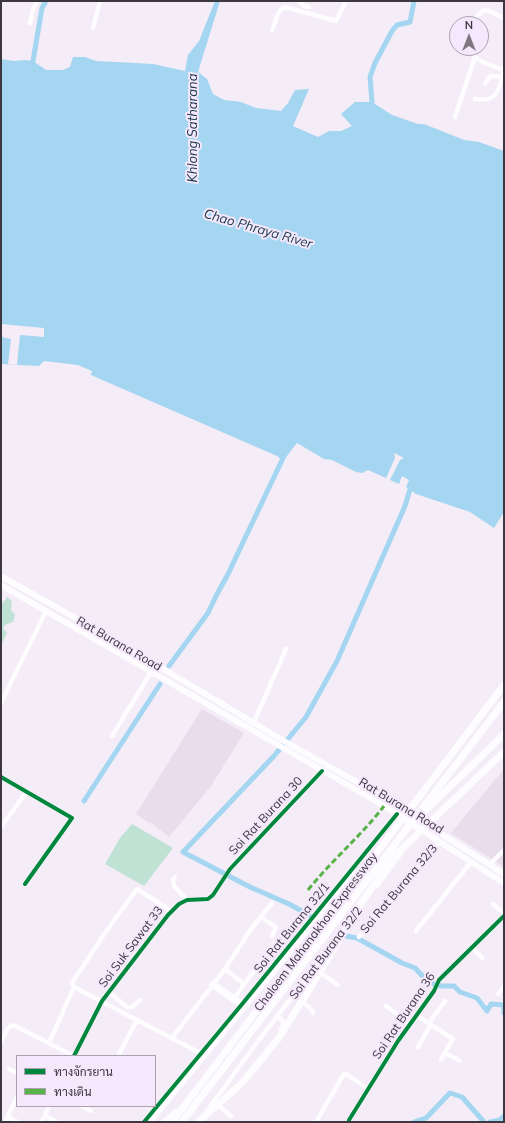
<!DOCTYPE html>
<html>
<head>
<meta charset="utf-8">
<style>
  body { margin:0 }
  #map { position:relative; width:505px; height:1123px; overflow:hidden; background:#f4ecf7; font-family:Mulish,Sarabun,sans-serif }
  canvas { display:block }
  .frame { position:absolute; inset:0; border:2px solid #3d3840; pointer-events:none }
  .legend { position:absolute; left:16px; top:1055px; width:140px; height:52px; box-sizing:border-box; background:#f5e7fc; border:1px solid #aba1b1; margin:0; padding:5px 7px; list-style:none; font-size:12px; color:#3d3840 }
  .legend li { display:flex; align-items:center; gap:8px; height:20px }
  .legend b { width:20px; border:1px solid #aba1b1 }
  .north { position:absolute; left:449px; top:16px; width:40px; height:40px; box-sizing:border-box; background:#f5e7fc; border:1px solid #aba1b1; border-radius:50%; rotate:0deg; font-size:11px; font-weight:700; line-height:16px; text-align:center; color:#3d3840 }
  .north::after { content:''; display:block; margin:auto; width:14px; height:18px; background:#7d7780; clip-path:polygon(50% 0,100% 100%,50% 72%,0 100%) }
</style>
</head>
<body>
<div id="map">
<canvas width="505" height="1123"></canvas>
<div class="frame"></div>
<ul class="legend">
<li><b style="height:5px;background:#00873e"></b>ทางจักรยาน</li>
<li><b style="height:5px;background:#57b347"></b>ทางเดิน</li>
</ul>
<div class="north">N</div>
</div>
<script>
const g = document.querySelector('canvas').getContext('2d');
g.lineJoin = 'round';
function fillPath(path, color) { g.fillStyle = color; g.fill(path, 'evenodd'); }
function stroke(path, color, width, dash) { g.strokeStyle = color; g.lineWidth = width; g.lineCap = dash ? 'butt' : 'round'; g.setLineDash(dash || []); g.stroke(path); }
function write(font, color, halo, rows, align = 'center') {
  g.font = font + ' Mulish,sans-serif'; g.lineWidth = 4; g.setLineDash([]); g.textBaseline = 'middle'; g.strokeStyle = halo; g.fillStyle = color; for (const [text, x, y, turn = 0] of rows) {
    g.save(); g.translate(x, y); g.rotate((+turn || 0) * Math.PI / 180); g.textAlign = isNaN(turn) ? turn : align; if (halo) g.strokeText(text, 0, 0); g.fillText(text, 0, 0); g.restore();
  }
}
fillPath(new Path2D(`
  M202,709L244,733L211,786L169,837L150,822L149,823L136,814Z
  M504,769V867L451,833Z`), '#e9dceb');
fillPath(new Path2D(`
  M7,597L12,601L11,610L15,615L13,622L5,625L3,629L7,632L1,646V601L3,603Z
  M132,824L173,848L144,886L105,864L120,838Z`), '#c0e2d4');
fillPath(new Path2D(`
  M215,1H220L198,72L207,79L213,94L224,100L241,102L256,108L281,111L288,103L295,90L309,89L293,126L318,137L329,131H341L352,126L341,114L355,102H372L392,115L418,124H424L464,140L479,142L504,151V512L494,528L470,512L416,494L406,487L409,480L402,476L399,484L390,480L400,460L404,458L394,453L395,458L386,478L368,470L362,473L356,472L332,460L324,459L297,443L283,461L277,456L91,375L92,371L78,365L44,361L39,366L1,364V59L14,61L25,60L33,61L46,70H63L70,67L73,57H85L96,61L153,64L185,71L188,55L199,41Z`), '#a4d5f1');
fillPath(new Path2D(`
  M1,324L44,328V337L20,335L17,365L8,364L11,339L1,337Z`), '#f4ecf7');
stroke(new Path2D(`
  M33,61L42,8L46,1
  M372,102L370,77L375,63L392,31L397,25L410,22L414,1
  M169,666L208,613L216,596L228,574L284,456
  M84,801L160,684
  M309,915L289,904L250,887L183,852L274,756L306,717L337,661L405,506L412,483
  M346,936L357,938L402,963L415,968L428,982L441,986H454L460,992L477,998L487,1011L491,1004L504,1005
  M504,1007V1013
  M414,1122L426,1118L450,1093L462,1097L484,1122
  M490,1122L500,1120L504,1116`), '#a4d5f1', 5);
stroke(new Path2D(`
  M299,1L304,6L309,7
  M30,23L33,9L37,1
  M472,24C483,4 486,10 504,18
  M93,28L100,1
  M272,30C276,23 276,10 285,7L336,21L346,1
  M468,48C477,63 488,64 504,70
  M485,84L490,76L502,77
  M475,99C499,103 499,88 504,70
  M455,117L475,57
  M1,703L46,611
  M254,722L286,649
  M112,736L151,672
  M1,777L72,818L25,884
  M1,827L27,791
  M489,865L504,850
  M175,877L173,880L174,886L187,900
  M377,886L402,852
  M493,904L504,914
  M323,905L397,814
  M171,911L137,889L105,933L72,983L74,987L200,1053
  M261,917L276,927L272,936
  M416,931L471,862
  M359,937C383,904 414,875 440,841
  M472,947L482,958
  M225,969L244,984L265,957
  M319,972L338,985
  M213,983L243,1003
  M211,985L241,1006
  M110,993L127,1007H132L140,1000
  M498,994L504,986
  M294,995L310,1008L313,1013
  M235,998L244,984
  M386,1006L410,1024
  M416,1015L453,1039L441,1059
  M277,1016L283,1021V1026L281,1029
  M429,1023L445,1001
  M172,1038L225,969L251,929L272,903
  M1,1042L8,1028L13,1025L74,1056
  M49,1043L74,987
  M418,1047L431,1024
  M445,1053L460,1061
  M74,1056L102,1001L168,915L179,904L187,900L208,899L213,895L230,869L322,771
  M118,1056L137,1020
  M9,1069L17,1073
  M17,1097L8,1115L10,1118L18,1122
  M216,1103L231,1116
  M82,1106L91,1111
  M207,1111L258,1041L334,943
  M45,1115L56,1122
  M349,1120L398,1041L434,991L439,980L504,916
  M5,1122L9,1114
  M42,1122L49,1106
  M144,1122L222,1028
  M316,1122L344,1074L348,1075L368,1089`), '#fdfcfe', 4.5);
stroke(new Path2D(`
  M1,576L120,643L284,741L382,796L504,874
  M1,585L384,806L504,883`), '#fdfcfe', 6);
stroke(new Path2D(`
  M424,812L504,734
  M389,861L504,752
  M149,1122L330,902L356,874
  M165,1122L176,1112
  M172,1122L504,685
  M182,1122L504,702
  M198,1122L243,1082L278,1039L308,992L362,902L392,858`), '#fdfcfe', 7);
stroke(new Path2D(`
  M308,890C332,860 361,836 384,806`), '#57b347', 3, [6, 3]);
stroke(new Path2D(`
  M1,777L72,818L25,884
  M74,1056L102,1001L168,915L179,904L187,900L208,899L213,895L230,869L322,771
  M349,1120L398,1041L434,991L439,980L504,916
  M144,1122L243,1003L397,814`), '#00873e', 4);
write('12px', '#3d3840', '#f5e7fc', [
  ["Rat Burana Road",119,644,30],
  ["Rat Burana Road",401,806,31],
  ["Soi Rat Burana 30",266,816,-47],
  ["Soi Rat Burana 32/3",399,889,-50],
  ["Soi Rat Burana 32/1",292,928,-51],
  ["Chaloem Mahanakhon Expressway",316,932,-53],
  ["Soi Suk Sawat 33",131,947,-53],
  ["Soi Rat Burana 32/2",326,953,-53],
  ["Soi Rat Burana 36",404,1016,-56]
]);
write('italic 13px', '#143645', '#f5e7fc', [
  ["Khlong Satharana",193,128,-90],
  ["Chao Phraya River",258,229,16]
]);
</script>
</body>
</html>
